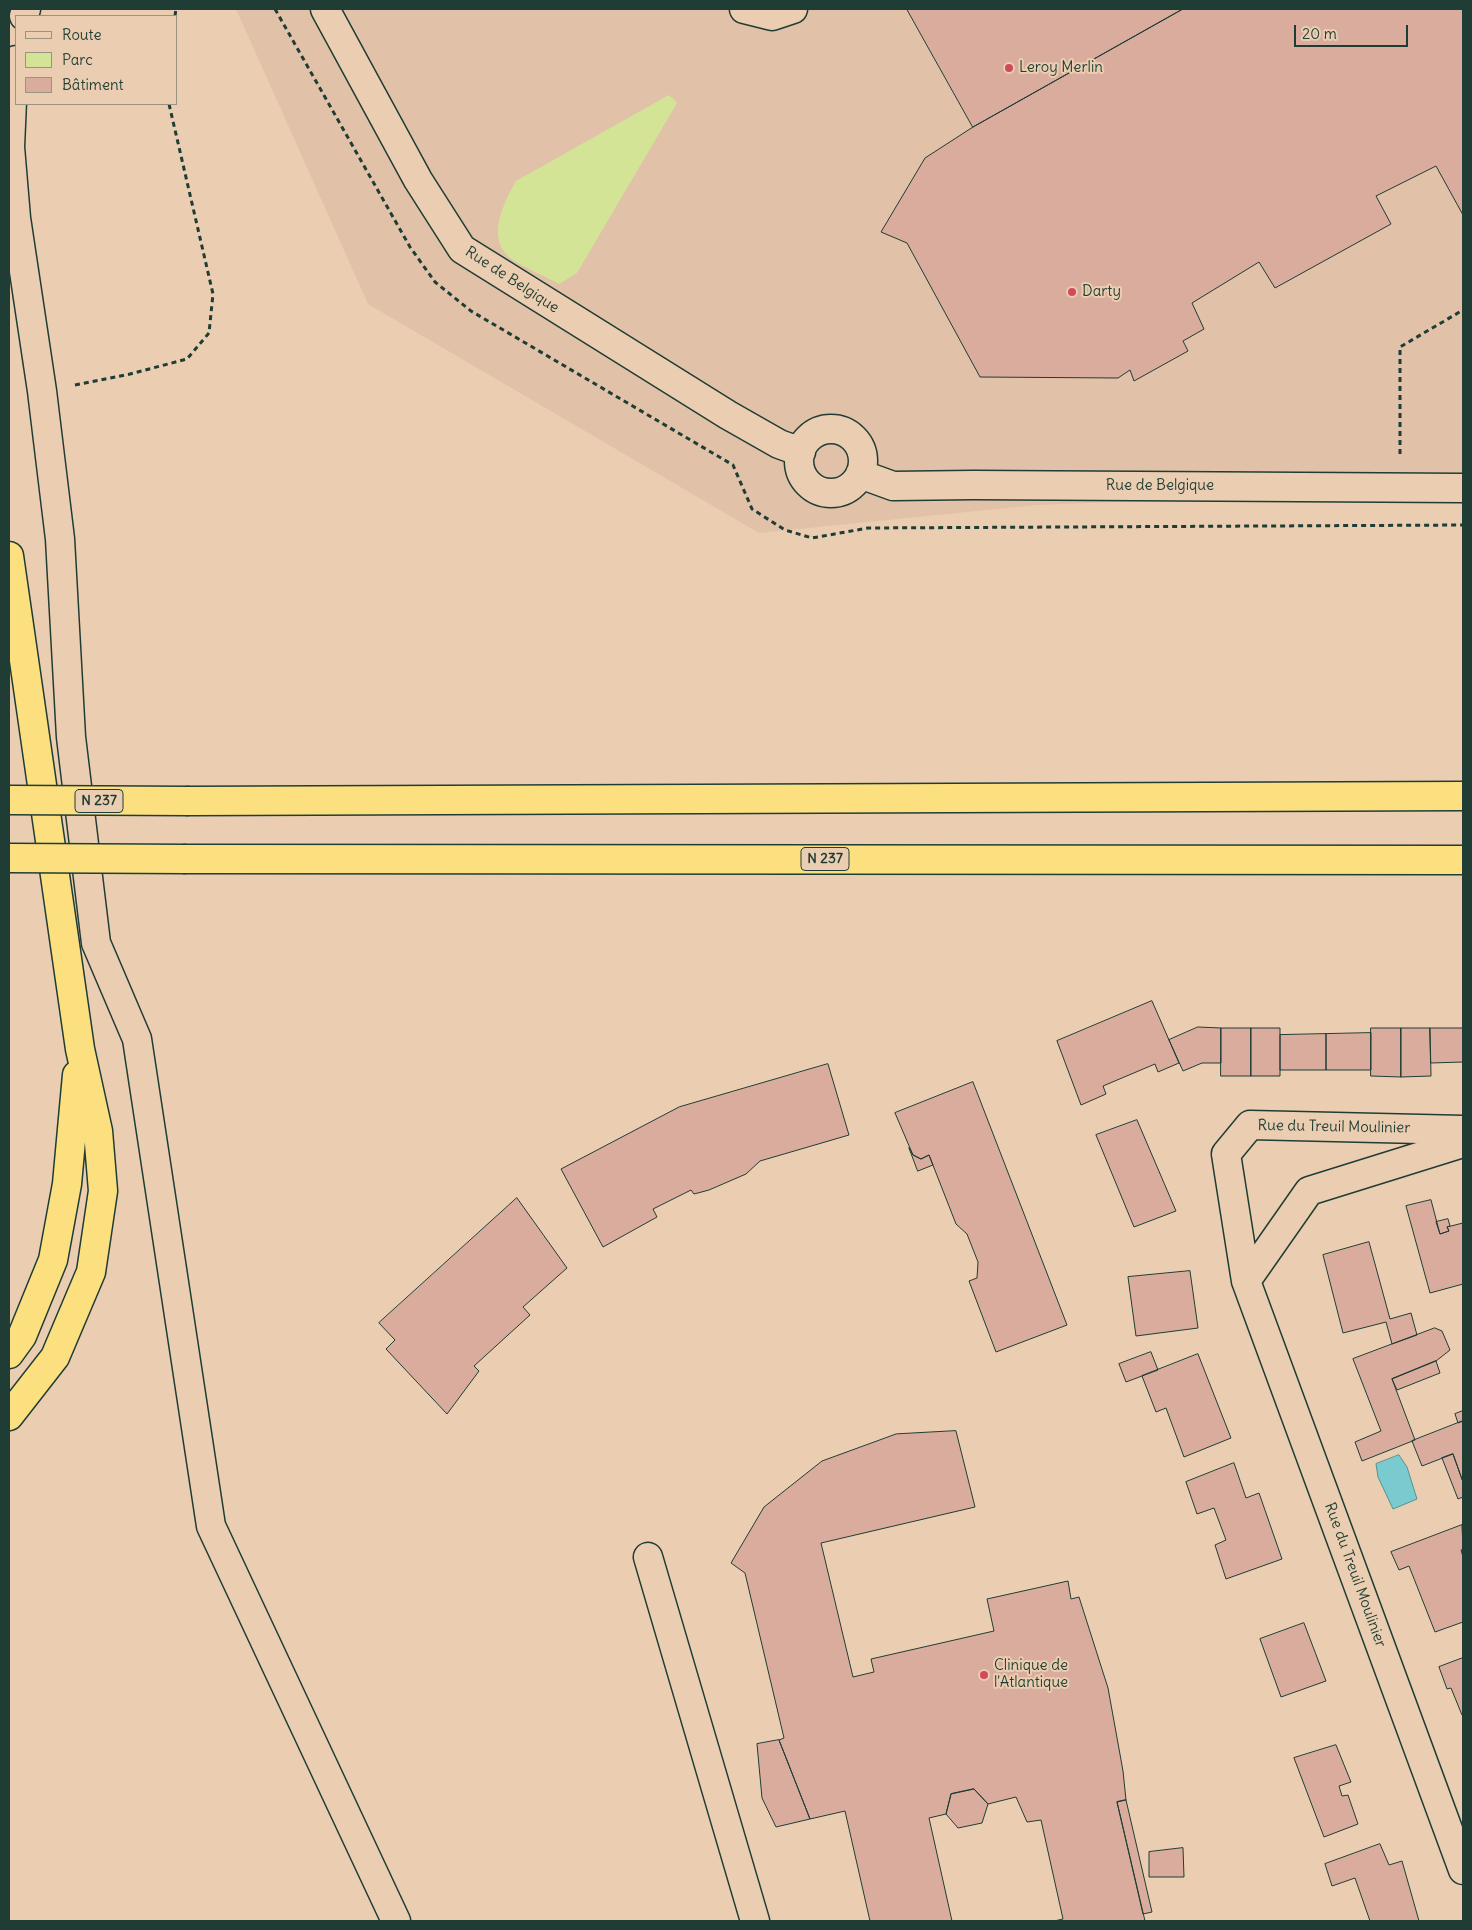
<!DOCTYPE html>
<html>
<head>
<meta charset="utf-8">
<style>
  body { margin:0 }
  #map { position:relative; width:1472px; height:1930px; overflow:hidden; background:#ebceb1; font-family:Delius,sans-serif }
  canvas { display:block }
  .frame { position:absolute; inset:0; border:10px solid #1f3d34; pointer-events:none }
  .legend { position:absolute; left:15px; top:15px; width:162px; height:90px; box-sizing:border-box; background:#ebceb1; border:1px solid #99947f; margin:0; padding:6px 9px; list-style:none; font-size:15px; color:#1f3d34 }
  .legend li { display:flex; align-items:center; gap:10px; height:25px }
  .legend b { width:25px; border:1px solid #99947f }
  .scale { position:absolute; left:1294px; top:25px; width:114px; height:22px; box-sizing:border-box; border:2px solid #1f3d34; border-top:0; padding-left:6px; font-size:15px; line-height:18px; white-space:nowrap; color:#1f3d34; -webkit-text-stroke:4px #ebceb1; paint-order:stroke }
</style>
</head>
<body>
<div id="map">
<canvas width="1472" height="1930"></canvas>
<div class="frame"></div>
<ul class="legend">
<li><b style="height:6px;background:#ebceb1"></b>Route</li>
<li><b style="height:14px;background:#d4e497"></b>Parc</li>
<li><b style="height:14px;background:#d9ac9d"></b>Bâtiment</li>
</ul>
<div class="scale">20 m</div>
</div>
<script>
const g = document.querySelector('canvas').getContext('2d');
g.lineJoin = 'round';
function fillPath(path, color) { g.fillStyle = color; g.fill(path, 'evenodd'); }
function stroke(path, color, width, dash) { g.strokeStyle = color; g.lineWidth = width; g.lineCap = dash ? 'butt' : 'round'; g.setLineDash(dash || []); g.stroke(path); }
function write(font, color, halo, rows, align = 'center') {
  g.font = font + ' Delius,sans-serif'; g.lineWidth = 4; g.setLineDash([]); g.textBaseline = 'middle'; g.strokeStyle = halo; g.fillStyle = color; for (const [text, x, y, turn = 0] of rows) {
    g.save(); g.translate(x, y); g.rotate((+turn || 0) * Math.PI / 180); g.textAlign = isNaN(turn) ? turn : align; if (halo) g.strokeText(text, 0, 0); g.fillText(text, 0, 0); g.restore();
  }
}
fillPath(new Path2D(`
  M236,9H1463V489L1037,505L759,533L368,304Z`), '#e2c1a9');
fillPath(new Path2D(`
  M669,95L677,103L577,273L559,284C549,278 514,263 508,256C487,236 504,202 516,181Z`), '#d4e497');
const water = new Path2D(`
  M1399,1455L1407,1467L1417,1499L1393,1509L1378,1477L1376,1464Z`);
fillPath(water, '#7acbd0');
stroke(water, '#569292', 1);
const building = new Path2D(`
  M907,9H1183L973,127Z
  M1183,9H1463V215L1436,166L1376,196L1391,224L1275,288L1259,262L1192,303L1204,329L1183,341L1188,351L1134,381L1130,370L1118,378L980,377L907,243L881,232L925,158L973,127Z
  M1152,1001L1179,1063L1158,1072L1155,1064L1103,1086L1106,1094L1081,1105L1057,1041Z
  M1198,1027L1221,1028V1063H1202L1183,1071L1169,1040Z
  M1221,1028H1251V1076H1221Z
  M1251,1028H1280V1076H1251Z
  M1371,1028H1401V1077L1371,1076Z
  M1401,1028H1430L1431,1076L1401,1077Z
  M1430,1028H1463V1062L1431,1063Z
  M1371,1033V1070H1326V1034Z
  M1326,1034V1070H1280V1035Z
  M828,1064L849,1135L760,1161L746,1174L709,1190L694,1194L691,1190L653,1209L657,1217L603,1247L561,1169L679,1107Z
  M973,1082L1067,1325L996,1352L969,1281L977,1278L978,1262L967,1234L956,1224L929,1155L921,1159L913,1155L895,1113Z
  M1137,1120L1176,1211L1134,1227L1096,1135Z
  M909,1148L913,1155L921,1159L929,1155L933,1165L918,1171Z
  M517,1198L567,1268L523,1307L530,1315L474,1366L479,1371L447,1414L386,1349L395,1340L379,1323Z
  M1431,1200L1440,1234L1449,1231L1447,1227L1463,1223V1284L1430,1293L1406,1206Z
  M1448,1219L1450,1226L1447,1227L1449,1231L1440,1234L1436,1222Z
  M1369,1242L1390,1319L1411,1313L1417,1335L1392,1344L1386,1322L1343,1333L1323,1255Z
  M1190,1271L1198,1328L1136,1336L1128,1277Z
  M1435,1328L1442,1331L1450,1350L1436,1361L1392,1379L1415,1440L1362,1461L1355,1442L1381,1431L1353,1359Z
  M1151,1352L1158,1370L1126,1382L1119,1364Z
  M1198,1354L1231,1438L1184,1457L1166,1408L1156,1412L1142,1376Z
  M1436,1361L1440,1373L1397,1390L1392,1379Z
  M1463,1411V1421L1458,1423L1455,1414Z
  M1463,1421V1482L1453,1454L1422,1466L1412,1441Z
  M956,1431L975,1507L821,1543L853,1677L874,1672L871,1659L994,1631L987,1599L1068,1581L1071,1599L1079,1597L1108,1688L1123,1771L1126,1800L1117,1802L1145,1921H1054L1063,1919L1041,1820L1027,1822L1016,1797L988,1804L974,1789L951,1794L946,1814L929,1818L952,1921H870L845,1811L810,1819L779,1740L784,1738L745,1573L731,1563L764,1507L822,1461L896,1434Z
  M1453,1454L1463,1482V1497L1458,1499L1442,1458Z
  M1234,1463L1246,1498L1259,1493L1282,1559L1226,1579L1215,1545L1226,1540L1214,1508L1197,1514L1186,1482Z
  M1462,1525L1463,1549L1461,1550L1463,1557V1622L1435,1632L1409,1566L1399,1570L1391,1552Z
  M1304,1623L1326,1681L1281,1697L1260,1639Z
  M1463,1658V1714L1462,1715L1451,1688L1447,1689L1439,1667Z
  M779,1740L810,1819L776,1827L762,1798L757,1744Z
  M1336,1745L1351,1782L1339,1786L1342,1796L1348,1795L1358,1824L1324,1837L1294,1758Z
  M974,1789L988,1804L982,1823L958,1828L946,1814L951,1794Z
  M1126,1800L1152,1912L1143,1914L1117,1802Z
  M1380,1844L1389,1865L1402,1861L1419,1921H1370L1355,1878L1332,1886L1325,1864Z
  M1183,1848L1184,1877H1149V1852Z`);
fillPath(building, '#d9ac9d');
stroke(building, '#1f3d34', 1);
const minor = new Path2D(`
  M325,9L418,180L462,249L728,415L779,444L801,452
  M744,9L772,16L793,9
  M24,16L26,9
  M16,60L13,78L10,147L16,218L42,391L60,539L71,737L96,943L137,1039L211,1526L396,1921
  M799 461a32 32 0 1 1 64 0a32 32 0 1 1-64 0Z
  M860,474L893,486L973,485L1463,488
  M1463,1130L1250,1125L1226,1154L1246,1281L1463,1870
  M1246,1281L1309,1191L1463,1143
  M648,1557L755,1921`);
const highway = new Path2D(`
  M9,556L80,1049L98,1131L103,1191L91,1272L55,1357L9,1416
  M189,801L1463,796
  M186,859L1463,860
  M9,1354L22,1336L53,1260L67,1184L77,1075`);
stroke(minor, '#1f3d34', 31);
stroke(highway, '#1f3d34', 31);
stroke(new Path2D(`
  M275,9L410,247L435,282L471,311L733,465L752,509L785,530L812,538L868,528L1463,525
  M175,16L176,9
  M75,385L130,374L187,359L209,333L213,294L169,104
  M1400,454V347L1463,310`), '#1f3d34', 3, [5, 4]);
stroke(minor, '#ebceb1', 28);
stroke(highway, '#fce080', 28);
const highwayBridge = new Path2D(`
  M9,800L189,801
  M9,858L186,859`);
stroke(highwayBridge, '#1f3d34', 31, []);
stroke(highwayBridge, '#fce080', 28);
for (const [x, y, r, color] of [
  [1009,68,5,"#d1495b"],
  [1072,292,5,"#d1495b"],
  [984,1675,5,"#d1495b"]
]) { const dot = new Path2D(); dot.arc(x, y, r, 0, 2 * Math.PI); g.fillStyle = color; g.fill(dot); stroke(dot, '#ebceb1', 2); }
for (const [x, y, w] of [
  [99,801,48],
  [825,859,48]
]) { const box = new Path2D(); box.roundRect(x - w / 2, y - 11.5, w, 23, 4); g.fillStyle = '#ebceb1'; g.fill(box); stroke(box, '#1f3d34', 1); }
write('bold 14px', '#1f3d34', null, [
  ["N 237",99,801],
  ["N 237",825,859]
]);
write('15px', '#1f3d34', '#ebceb1', [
  ["Leroy Merlin",1019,68],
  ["Darty",1082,292],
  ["Clinique de",994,1666],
  ["l'Atlantique",994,1683]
], 'left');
write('15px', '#1f3d34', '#ebceb1', [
  ["Rue de Belgique",512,280,33],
  ["Rue de Belgique",1160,486],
  ["Rue du Treuil Moulinier",1334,1127,1],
  ["Rue du Treuil Moulinier",1355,1575,70]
]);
</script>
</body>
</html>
